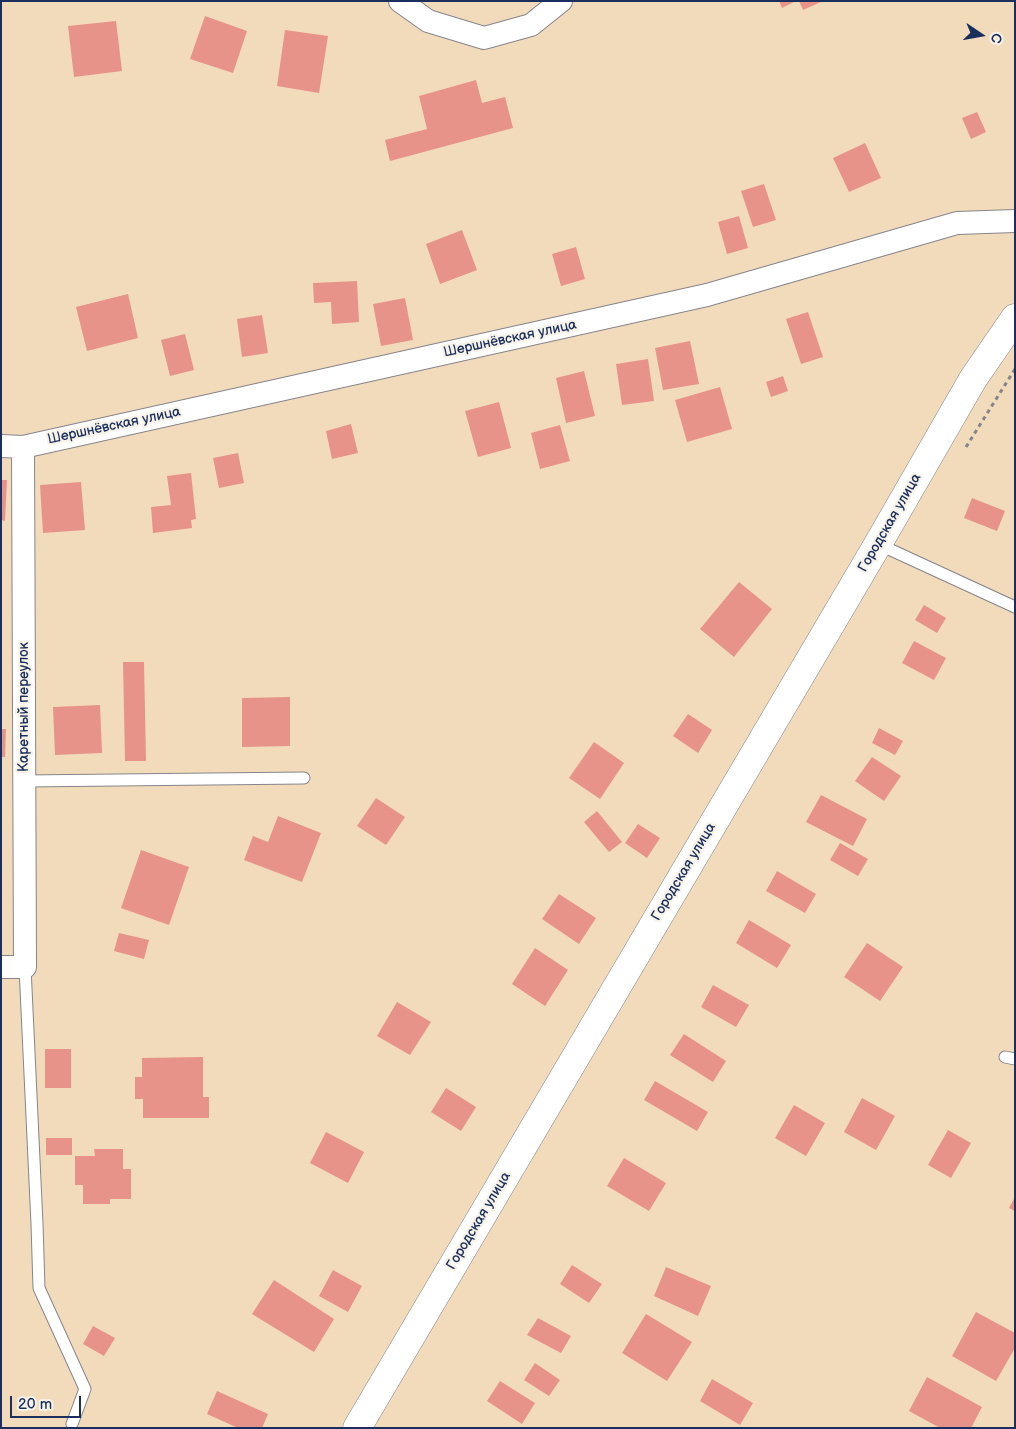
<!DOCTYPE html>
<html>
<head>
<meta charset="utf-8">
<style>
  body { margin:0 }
  #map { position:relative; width:1016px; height:1429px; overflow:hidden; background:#f2dbbb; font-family:"Balsamiq Sans",sans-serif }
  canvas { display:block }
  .frame { position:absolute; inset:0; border:2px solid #1b2f5e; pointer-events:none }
  .north { position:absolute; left:956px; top:10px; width:50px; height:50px; -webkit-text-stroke:4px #f7f3e8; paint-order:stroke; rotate:102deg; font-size:14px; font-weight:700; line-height:20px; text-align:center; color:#1b2f5e }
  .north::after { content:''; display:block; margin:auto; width:18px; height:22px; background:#1b2f5e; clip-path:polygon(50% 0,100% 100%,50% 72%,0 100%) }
  .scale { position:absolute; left:10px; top:1396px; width:71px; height:22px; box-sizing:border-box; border:2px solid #1b2f5e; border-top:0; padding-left:6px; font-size:15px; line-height:18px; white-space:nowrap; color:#1b2f5e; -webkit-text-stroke:4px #f7f3e8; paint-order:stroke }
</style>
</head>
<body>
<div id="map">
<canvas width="1016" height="1429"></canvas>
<div class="frame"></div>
<div class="north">С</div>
<div class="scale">20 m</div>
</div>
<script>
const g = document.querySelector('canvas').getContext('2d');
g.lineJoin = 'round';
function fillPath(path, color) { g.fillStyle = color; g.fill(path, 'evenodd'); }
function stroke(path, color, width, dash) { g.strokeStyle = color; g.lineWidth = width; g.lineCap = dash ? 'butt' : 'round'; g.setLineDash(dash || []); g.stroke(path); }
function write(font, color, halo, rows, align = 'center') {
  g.font = font + ' "Balsamiq Sans",sans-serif'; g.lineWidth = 4.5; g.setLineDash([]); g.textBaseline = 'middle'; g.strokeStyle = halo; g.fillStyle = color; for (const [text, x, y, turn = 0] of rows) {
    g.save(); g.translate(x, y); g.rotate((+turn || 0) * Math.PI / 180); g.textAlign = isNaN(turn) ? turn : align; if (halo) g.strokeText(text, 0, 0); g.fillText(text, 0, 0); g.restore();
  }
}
fillPath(new Path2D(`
  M779,1H796L782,8Z
  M799,1H823L803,10Z
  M205,16L247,31L233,73L190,59Z
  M116,21L122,71L74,77L68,26Z
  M285,30L328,36L319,93L277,86Z
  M476,80L482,103L505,97L513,128L390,161L385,140L427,129L419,96Z
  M977,112L986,132L971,139L962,118Z
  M865,143L881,178L849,192L833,158Z
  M764,184L776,220L753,227L741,191Z
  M739,216L748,248L727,254L718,222Z
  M462,230L477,270L440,284L426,244Z
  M576,247L585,279L561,286L552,254Z
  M357,281L359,322L332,324L331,302L314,303L313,283Z
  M128,294L138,338L87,351L76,307Z
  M405,298L413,340L381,346L373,304Z
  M808,312L823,357L801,364L786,319Z
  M262,315L268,353L242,357L237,319Z
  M185,334L194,370L170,376L161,340Z
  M690,341L699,384L663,390L655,348Z
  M648,359L654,401L622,405L616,364Z
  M584,371L595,416L566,423L556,378Z
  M783,376L788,391L771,397L766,382Z
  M720,387L732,429L687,442L675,400Z
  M499,402L511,448L478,457L465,411Z
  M351,424L358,453L332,459L326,431Z
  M560,425L570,461L540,469L531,433Z
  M238,453L244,483L219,488L213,458Z
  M191,473L196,519L191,520L192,528L153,533L151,507L171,505L167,476Z
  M1,480H7L5,521L1,520Z
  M81,482L85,530L43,533L40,485Z
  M972,498L1005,511L997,531L964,518Z
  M739,582L772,609L734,657L700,629Z
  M924,605L946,618L937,633L915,620Z
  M914,641L946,658L934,680L902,663Z
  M123,662H144L146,761H125Z
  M290,697V746L242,747V698Z
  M100,705L102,753L55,755L53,707Z
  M688,714L712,730L698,753L673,736Z
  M879,728L903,741L895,755L872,743Z
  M1,729H6L5,757H1Z
  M594,742L624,763L600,799L569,778Z
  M872,757L901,776L884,801L855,781Z
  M821,795L867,819L853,846L806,822Z
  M376,798L405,817L386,845L357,826Z
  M597,811L622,842L609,852L584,822Z
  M278,816L321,833L302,882L244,860L253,836L268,842Z
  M638,824L660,838L647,858L625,843Z
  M840,843L868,859L858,876L830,860Z
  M141,850L189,867L169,925L121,908Z
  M777,871L816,894L805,913L766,891Z
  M559,894L596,918L579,944L542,919Z
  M749,920L791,945L777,968L736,943Z
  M119,933L149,940L144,959L114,951Z
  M867,943L903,967L880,1001L844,977Z
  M535,948L568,970L545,1006L512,984Z
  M713,985L749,1005L736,1027L701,1007Z
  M397,1002L431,1022L410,1055L377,1036Z
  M684,1034L726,1061L713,1082L670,1055Z
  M45,1049H71V1088H45Z
  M203,1057V1097H209V1118H143V1099H135V1077H142V1058Z
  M655,1081L708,1112L697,1131L644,1100Z
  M446,1088L476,1107L461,1131L431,1112Z
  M862,1098L895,1116L876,1150L844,1132Z
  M794,1105L825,1123L806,1156L775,1138Z
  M948,1130L971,1143L951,1178L928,1165Z
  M326,1132L364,1152L348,1183L310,1163Z
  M46,1138H72V1155H46Z
  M94,1149H123V1169H131V1199H110V1204H83V1185H75V1156H95Z
  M624,1158L666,1183L649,1211L607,1186Z
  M1015,1197V1211L1009,1208Z
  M572,1265L602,1284L589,1303L560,1284Z
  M666,1267L711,1286L698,1316L654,1296Z
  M333,1270L362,1286L348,1312L319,1296Z
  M274,1280L334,1319L314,1352L252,1314Z
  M976,1312L1015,1333V1348L996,1381L952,1356Z
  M646,1314L692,1342L667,1381L622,1353Z
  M538,1318L571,1336L561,1353L527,1335Z
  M93,1326L115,1338L104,1356L83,1344Z
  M535,1363L560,1380L549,1396L524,1380Z
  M927,1377L982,1407L971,1428H940L909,1411Z
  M712,1379L753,1403L740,1425L700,1401Z
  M500,1381L535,1403L522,1424L487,1401Z
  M217,1391L268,1414L262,1428H238L207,1414Z`), '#e79389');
const lane = new Path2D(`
  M878,544L1015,607
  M24,781L304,778
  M25,967L37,1224L39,1288L85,1389L72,1424
  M1005,1057L1015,1059`);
const street = new Path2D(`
  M400,1L428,21L484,38L531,25L561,1
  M1,446L23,447L707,295L957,223L1015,221
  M1,967H25L23,447`);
const secondary = new Path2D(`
  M357,1428L878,544L973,379L1015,318`);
stroke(lane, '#86858c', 13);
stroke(street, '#86858c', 24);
stroke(secondary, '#86858c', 29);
stroke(new Path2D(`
  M966,447L1015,369`), '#86858c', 3, [4, 4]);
stroke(lane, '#fff', 11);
stroke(street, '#fff', 22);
stroke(secondary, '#fff', 28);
write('14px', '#1b2f5e', '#f7f3e8', [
  ["Шершнёвская улица",510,339,-12],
  ["Шершнёвская улица",114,426,-12],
  ["Городская улица",890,523,-60],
  ["Каретный переулок",24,707,-90],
  ["Городская улица",684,872,-59],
  ["Городская улица",479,1221,-59]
]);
</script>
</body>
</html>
